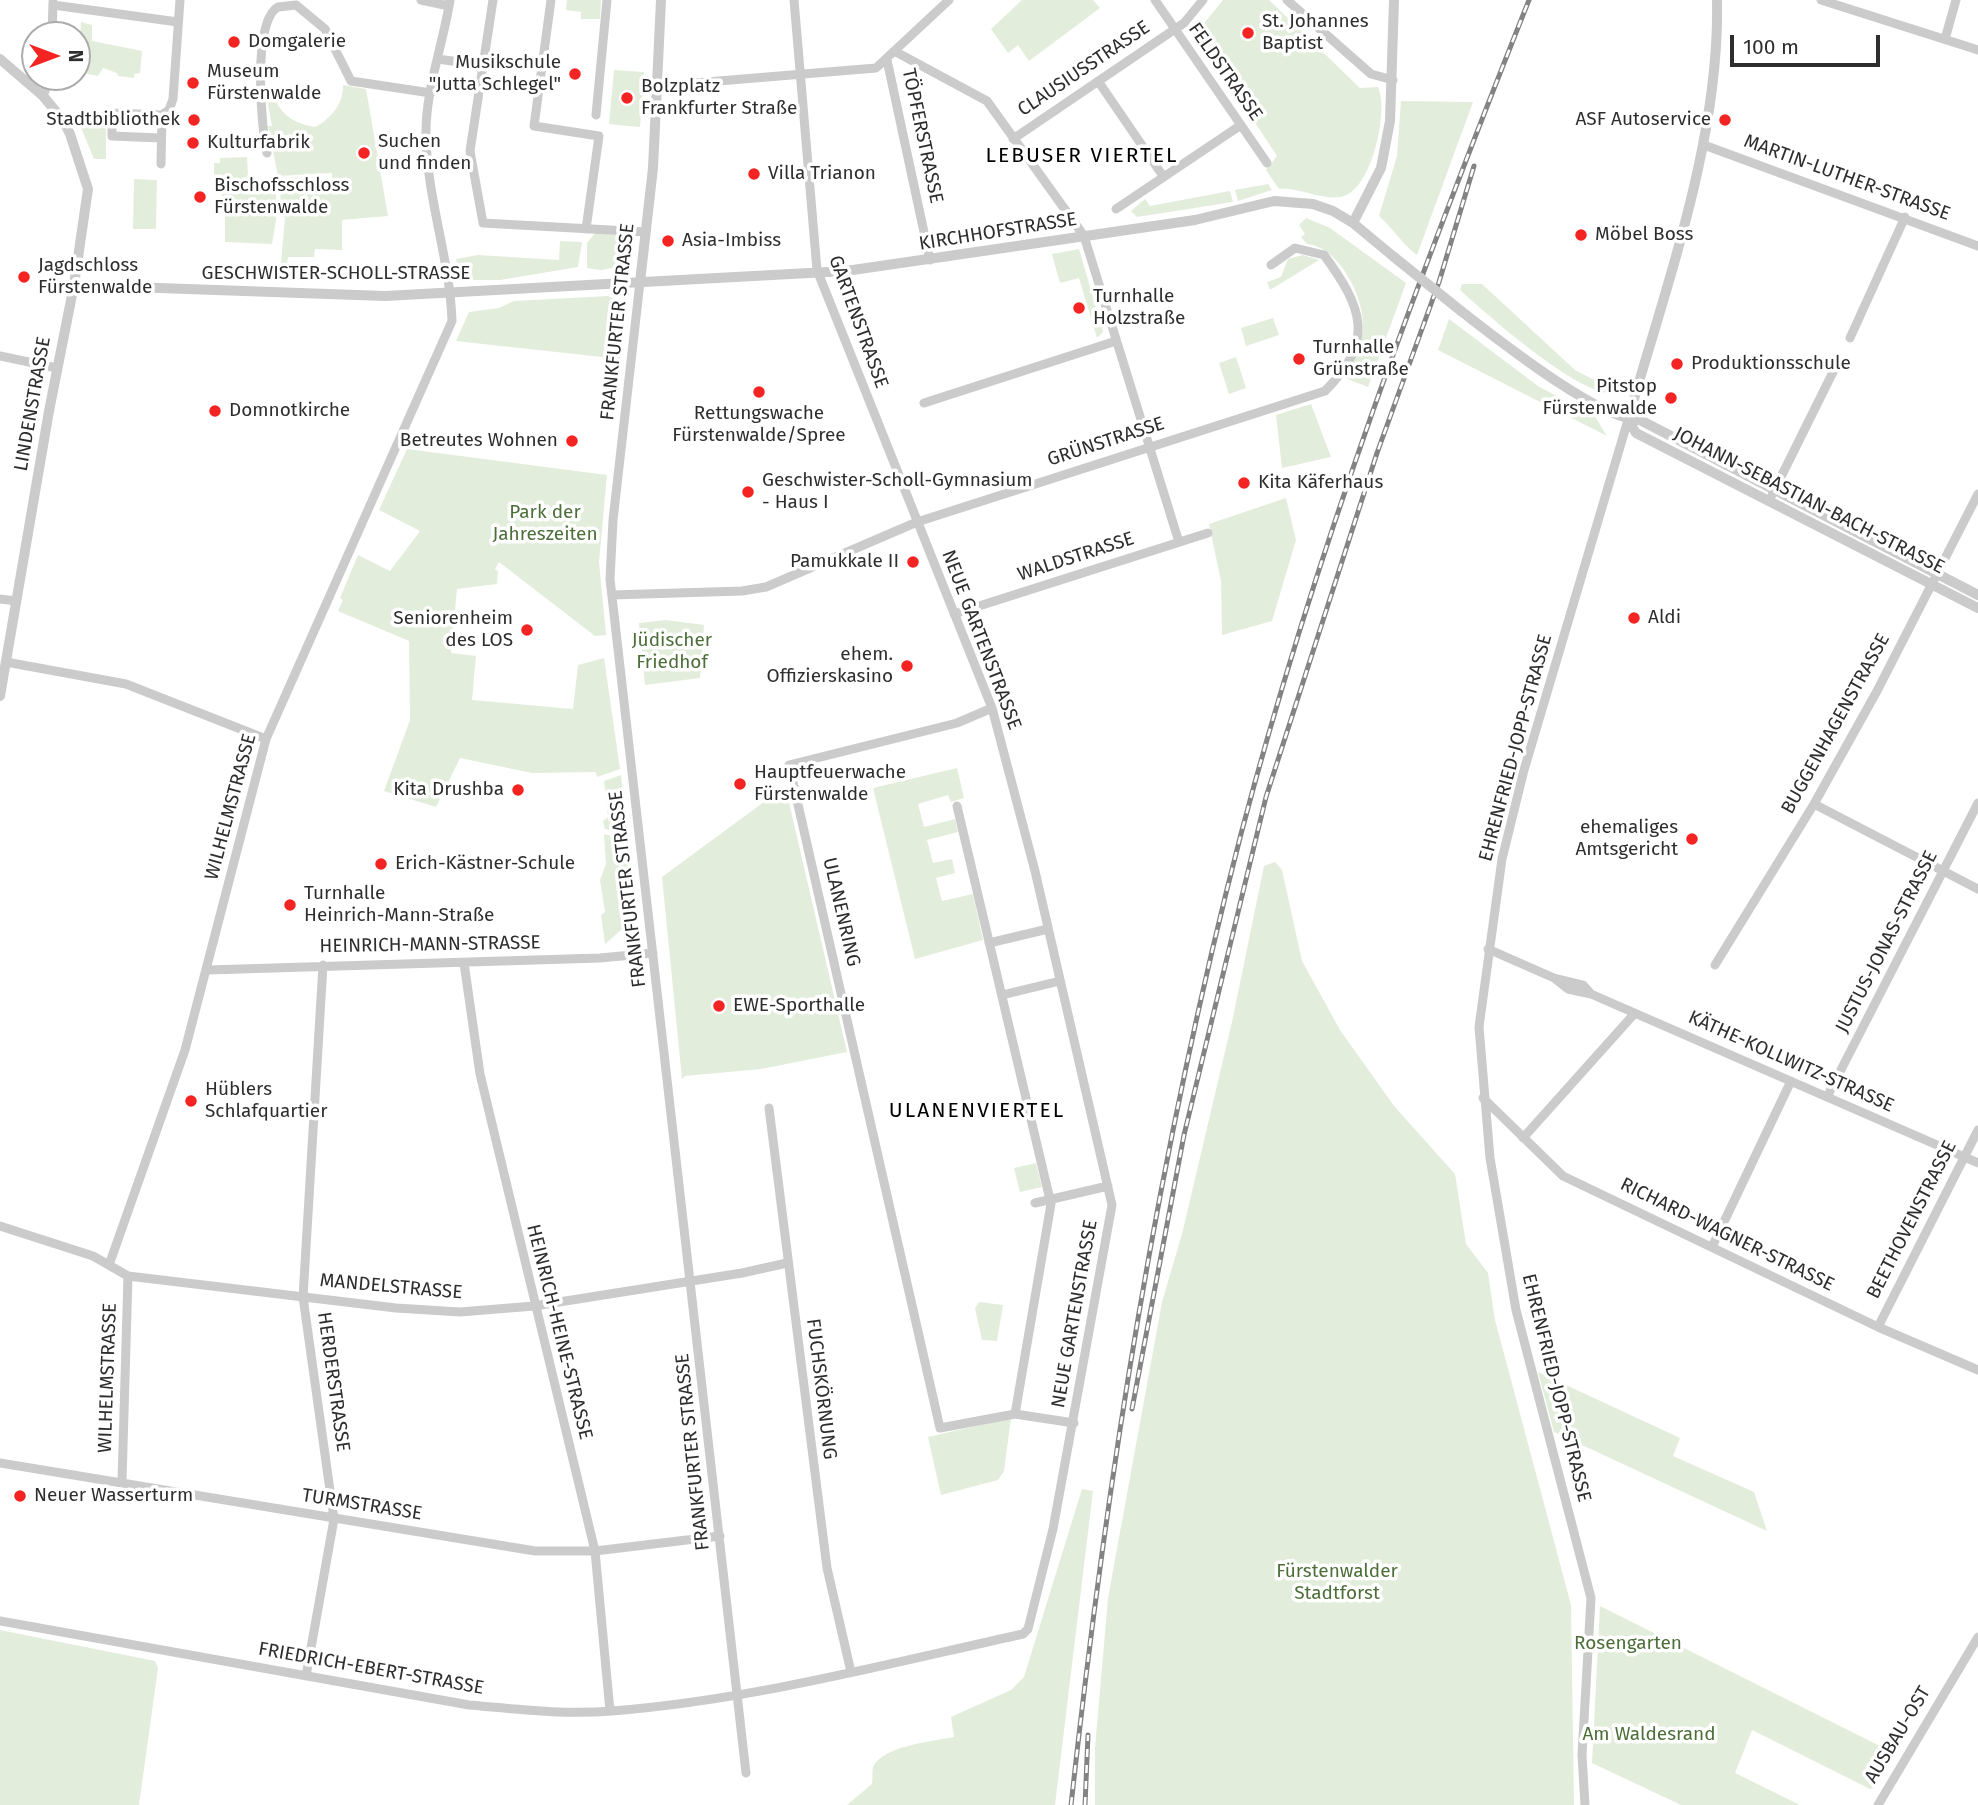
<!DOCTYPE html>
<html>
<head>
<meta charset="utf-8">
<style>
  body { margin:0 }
  #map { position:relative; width:1978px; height:1805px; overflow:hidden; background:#fff; font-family:"Fira Sans",sans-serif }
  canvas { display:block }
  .north { position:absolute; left:21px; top:21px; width:70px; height:70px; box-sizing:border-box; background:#fff; border:2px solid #ababab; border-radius:50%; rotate:90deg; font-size:19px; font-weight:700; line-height:28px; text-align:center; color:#2e2e2e }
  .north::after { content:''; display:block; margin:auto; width:24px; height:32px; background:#f42422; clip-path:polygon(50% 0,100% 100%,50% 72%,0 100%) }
  .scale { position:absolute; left:1730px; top:35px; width:150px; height:32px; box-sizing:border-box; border:4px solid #2e2e2e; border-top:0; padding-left:9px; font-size:21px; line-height:24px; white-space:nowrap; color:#2e2e2e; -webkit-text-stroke:5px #fff; paint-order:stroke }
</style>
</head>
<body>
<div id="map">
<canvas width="1978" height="1805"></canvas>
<div class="north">N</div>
<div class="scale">100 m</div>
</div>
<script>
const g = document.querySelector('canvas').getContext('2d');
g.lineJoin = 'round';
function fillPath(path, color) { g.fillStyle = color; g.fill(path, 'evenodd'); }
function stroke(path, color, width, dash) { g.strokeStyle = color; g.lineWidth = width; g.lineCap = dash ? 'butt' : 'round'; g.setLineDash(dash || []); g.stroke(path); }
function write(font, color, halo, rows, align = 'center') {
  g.font = font + ' "Fira Sans",sans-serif'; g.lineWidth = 7; g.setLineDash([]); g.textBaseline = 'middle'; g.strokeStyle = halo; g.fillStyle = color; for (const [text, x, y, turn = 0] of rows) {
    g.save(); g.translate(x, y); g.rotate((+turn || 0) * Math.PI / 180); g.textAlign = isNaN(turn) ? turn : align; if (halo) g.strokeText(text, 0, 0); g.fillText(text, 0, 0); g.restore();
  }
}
fillPath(new Path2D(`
  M567,0H601L600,19H581V12L566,10Z
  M1022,0H1093L1100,8L1029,61L1018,45L1008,53L991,29Z
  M1223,0H1269L1360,88L1378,87C1389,110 1372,188 1344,196C1324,202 1300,187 1279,189L1266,170L1277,156L1196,33Z
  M81,22L92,25V41L142,51L140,73L134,74V78L118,76L117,73L103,68L98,76L78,72Z
  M614,70L644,72L640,127L609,124Z
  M343,85L366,89L388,216L342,220V250L315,249L314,257H288L287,265L281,263L285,217L282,216L279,178L313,177L314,182L332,180V173L278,176L268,126H272L265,89L268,88C281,111 286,122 315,127C331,119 344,103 343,85Z
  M1401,101L1473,102L1417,255C1401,243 1394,229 1379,216L1397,156Z
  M77,118L106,120V159H94Z
  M247,157L249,194L276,193V220L272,244L225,242V197L222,196V184H214V163H220V158Z
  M134,179L157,180L156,229H133Z
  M1268,184L1272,190L1238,201L1235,190Z
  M1230,191L1233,202L1137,217L1131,211L1145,199L1150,206Z
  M1306,218L1330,228L1406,283L1368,387L1345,378C1352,363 1363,343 1363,326C1364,297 1339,247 1307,244L1301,237L1305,234L1299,225Z
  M595,233L629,236L631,242L623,266L601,270L587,268V243Z
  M560,241L582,242L578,267L500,280H462L456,259L478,255L559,260Z
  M1079,249L1103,332L1097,338L1079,278L1060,283L1053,258L1052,254Z
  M1303,255L1319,260L1270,290L1267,282L1281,277L1288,259Z
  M1462,284H1482L1575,370L1615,391L1613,394C1574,392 1490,317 1460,290Z
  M608,296C632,305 622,339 620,359L456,341L469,312L499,308L514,301Z
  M1273,318L1279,335L1246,346L1241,328Z
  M1449,319L1538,386L1596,418L1607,436L1438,350Z
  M1236,357L1246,388L1229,394L1219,363Z
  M1311,404L1331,457L1282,468L1276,415Z
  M407,449L607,475L599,562L606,635L595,636L499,562L495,569L498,571L497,584L457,589L451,653L476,656L472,700L573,709L578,665L604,658L620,769L597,777L596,772L532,773L460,758L436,807L384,791L410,720L409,641L338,611L343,600L340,598L358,555L390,571L420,531L379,510Z
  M1286,498L1296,540L1272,621L1222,635L1221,581L1209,524Z
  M666,620L704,625L700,678L645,685L639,623Z
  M957,768L964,798L951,802L948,795L918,804L924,827L955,819L958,832L927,840L933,863L952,859L955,873L936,878L942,901L973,894L983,940L915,959L873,788Z
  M621,775L627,834L605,829L603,821L608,817L604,781Z
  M787,794L847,1052L761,1069L685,1076L682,1079L662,877L768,799Z
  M604,834L628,840L637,916L605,944L601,915L605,912L600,880L606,864Z
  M1275,862L1282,870L1302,961L1340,1030L1394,1106L1455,1174L1466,1244L1488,1273L1495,1320L1571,1605L1574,1805H1095V1748L1108,1598L1162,1302L1182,1234L1232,1022L1264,866Z
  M1036,1163L1042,1187L1020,1192L1014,1168Z
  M979,1302L1003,1305L997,1341L982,1340L975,1308Z
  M1538,1372L1680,1438L1673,1456L1754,1492L1767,1531L1554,1432Z
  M1011,1418L1004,1471L998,1480L941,1495L928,1437Z
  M1082,1489L1093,1491L1055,1805H847L872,1784C873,1779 872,1771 873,1767C882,1746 934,1741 954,1737L951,1717L1011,1690L1024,1677Z
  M1600,1606L1896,1754L1875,1787L1870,1789L1752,1730L1735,1773L1800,1805H1681L1592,1763Z
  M0,1630L155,1661L158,1668L139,1805H0Z`), '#e3eddb');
stroke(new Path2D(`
  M421,0L449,6
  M493,0L470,151L483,223L646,232
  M551,0L534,126L599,136L586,229
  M1155,0L1267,163
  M1287,0L1371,74L1393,80
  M1821,0L1978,50
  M53,5L178,22
  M52,35L53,2
  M1945,39L1956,0
  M896,52L987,101L1084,236L1179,542
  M438,59L459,62
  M887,60L930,260
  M467,63L483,65
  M1098,81L1163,176
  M658,86L876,68L949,0
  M43,96L50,77
  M596,115L607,0
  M161,138L112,136V113L162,115
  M1013,139L1184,23L1203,0
  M1704,145L1978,246
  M267,153C261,127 252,21 278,7L296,5L325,29L351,81L431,93
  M161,164L162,115L169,110L173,99L180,0
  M1116,209L1241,125
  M640,282L613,520L610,579L746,1773
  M1850,338L1905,217
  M0,356L57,368
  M924,403L1116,341
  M1772,495L1835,368
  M612,595L742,591L766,587L917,522L1325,391C1376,340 1362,307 1324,255L1295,248L1271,265
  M0,599L16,601
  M954,614L1208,533
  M6,662L126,684L266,739
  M992,708L957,723L789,765L940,1428L1015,1414L1074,1423
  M1814,804L1978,889
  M957,806L1051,1204L1015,1414
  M989,943L1048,929
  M1488,949L1554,978L1568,989L1591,994L1978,1163
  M464,963L480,1074L595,1551L610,1711
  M1715,965L1814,804L1877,691L1978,494
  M208,970L600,958L653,953
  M1554,978L1583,985L1591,994
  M1002,995L1060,981
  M1827,1097L1978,803
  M1483,1098L1563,1176L1878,1327L1978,1370
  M769,1108L827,1568L851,1672
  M1523,1138L1635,1013
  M1035,1203L1108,1186
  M0,1226L93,1256L128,1276L396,1308L460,1312L534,1306L742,1273L787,1263
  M1712,1247L1791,1081
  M109,1265L185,1050L266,739L452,321C450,259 427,199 426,136C425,91 443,45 450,0
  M1878,1327L1978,1130
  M0,1463L535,1551H595L720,1536
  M122,1481L128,1276
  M0,1621L469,1705C516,1709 564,1715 612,1711C751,1700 887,1664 1023,1634L1028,1629L1053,1529L1112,1205L1035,871L992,708L817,270L794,0
  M306,1676L334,1519L303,1297L323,965
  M1585,1805L1582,1755L1591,1598L1516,1310L1490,1158L1479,1027L1502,859L1524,770L1628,420
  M1878,1805L1978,1637`), '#cbcbcb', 9);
stroke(new Path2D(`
  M0,59L43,96L63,120L70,134L88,189L74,285L49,411L0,696
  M1353,223L1381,168L1390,121L1394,0
  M640,282L653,168L661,0
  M74,285L385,296L846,271L1195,220L1274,201L1313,204L1333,211L1353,223L1394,257
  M1461,311C1496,338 1599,420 1640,420L1978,595
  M1628,420C1666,285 1720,140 1717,0
  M1628,420L1636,433L1978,608`), '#cbcbcb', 10);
const rail = new Path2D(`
  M1132,1409L1184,1135L1266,797L1377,453L1439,282L1474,166
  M1071,1805C1107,1477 1158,1154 1241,834C1316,549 1420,274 1529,0
  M1085,1805L1088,1735`);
stroke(rail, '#838383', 5);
stroke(rail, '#fff', 2.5, [8]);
stroke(new Path2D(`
  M1394,257L1461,311`), '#cbcbcb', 10);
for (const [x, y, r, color] of [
  [1248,33,7,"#f42422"],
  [234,42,7,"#f42422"],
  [575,74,7,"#f42422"],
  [193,83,7,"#f42422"],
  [627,98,7,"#f42422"],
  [194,120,7,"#f42422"],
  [1725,120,7,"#f42422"],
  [193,143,7,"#f42422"],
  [364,153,7,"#f42422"],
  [754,174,7,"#f42422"],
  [200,197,7,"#f42422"],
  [1581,235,7,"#f42422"],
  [668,241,7,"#f42422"],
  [24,277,7,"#f42422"],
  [1079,308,7,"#f42422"],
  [1299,359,7,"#f42422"],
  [1677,364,7,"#f42422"],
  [759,392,7,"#f42422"],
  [1671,398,7,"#f42422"],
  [215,411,7,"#f42422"],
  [572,441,7,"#f42422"],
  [1244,483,7,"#f42422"],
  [748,492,7,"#f42422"],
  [913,562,7,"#f42422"],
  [1634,618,7,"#f42422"],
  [527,630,7,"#f42422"],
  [907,666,7,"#f42422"],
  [740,784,7,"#f42422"],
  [518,790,7,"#f42422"],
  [1692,839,7,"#f42422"],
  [381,864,7,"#f42422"],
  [290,905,7,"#f42422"],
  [719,1006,7,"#f42422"],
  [191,1101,7,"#f42422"],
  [20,1496,7,"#f42422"]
]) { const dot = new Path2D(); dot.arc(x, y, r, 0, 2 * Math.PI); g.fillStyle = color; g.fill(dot); stroke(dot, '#fff', 2.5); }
write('19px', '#2e2e2e', '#fff', [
  ["St. Johannes",1262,22],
  ["Baptist",1262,44],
  ["Domgalerie",248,42],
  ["Musikschule",561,63,"right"],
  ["\"Jutta Schlegel\"",561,85,"right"],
  ["Museum",207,72],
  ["Fürstenwalde",207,94],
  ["Bolzplatz",641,87],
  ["Frankfurter Straße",641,109],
  ["Stadtbibliothek",180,120,"right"],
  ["ASF Autoservice",1711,120,"right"],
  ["Suchen",378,142],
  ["und finden",378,164],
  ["Kulturfabrik",207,143],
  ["Villa Trianon",768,174],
  ["Bischofsschloss",214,186],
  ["Fürstenwalde",214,208],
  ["Möbel Boss",1595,235],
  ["Asia-Imbiss",682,241],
  ["Jagdschloss",38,266],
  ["Fürstenwalde",38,288],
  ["Turnhalle",1093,297],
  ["Holzstraße",1093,319],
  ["Turnhalle",1313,348],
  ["Grünstraße",1313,370],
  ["Produktionsschule",1691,364],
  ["Pitstop",1657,387,"right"],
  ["Fürstenwalde",1657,409,"right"],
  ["Domnotkirche",229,411],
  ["Rettungswache",759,414,"center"],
  ["Fürstenwalde/Spree",759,436,"center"],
  ["Betreutes Wohnen",558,441,"right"],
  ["Geschwister-Scholl-Gymnasium",762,481],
  ["- Haus I",762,503],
  ["Kita Käferhaus",1258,483],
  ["Pamukkale II",899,562,"right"],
  ["Aldi",1648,618],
  ["Seniorenheim",513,619,"right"],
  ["des LOS",513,641,"right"],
  ["ehem.",893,655,"right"],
  ["Offizierskasino",893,677,"right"],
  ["Hauptfeuerwache",754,773],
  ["Fürstenwalde",754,795],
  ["Kita Drushba",504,790,"right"],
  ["ehemaliges",1678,828,"right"],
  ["Amtsgericht",1678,850,"right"],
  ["Erich-Kästner-Schule",395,864],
  ["Turnhalle",304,894],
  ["Heinrich-Mann-Straße",304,916],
  ["EWE-Sporthalle",733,1006],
  ["Hüblers",205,1090],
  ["Schlafquartier",205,1112],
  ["Neuer Wasserturm",34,1496]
], 'left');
write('19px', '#2e2e2e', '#fff', [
  ["CLAUSIUSSTRASSE",1084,69,-34],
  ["FELDSTRASSE",1225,72,55],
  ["TÖPFERSTRASSE",922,136,78],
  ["MARTIN-LUTHER-STRASSE",1847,178,20],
  ["KIRCHHOFSTRASSE",998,232,-9],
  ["GESCHWISTER-SCHOLL-STRASSE",336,274],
  ["FRANKFURTER STRASSE",618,322,-84],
  ["GARTENSTRASSE",858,322,70],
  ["LINDENSTRASSE",33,404,-80],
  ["GRÜNSTRASSE",1106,442,-18],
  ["JOHANN-SEBASTIAN-BACH-STRASSE",1809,501,27],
  ["WALDSTRASSE",1076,557,-18],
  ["NEUE GARTENSTRASSE",981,640,69],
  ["BUGGENHAGENSTRASSE",1836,724,-61],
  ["EHRENFRIED-JOPP-STRASSE",1516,748,-75],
  ["WILHELMSTRASSE",231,807,-75],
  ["FRANKFURTER STRASSE",628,889,-97],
  ["ULANENRING",841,912,77],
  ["JUSTUS-JONAS-STRASSE",1887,942,-63],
  ["HEINRICH-MANN-STRASSE",430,945,-1],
  ["KÄTHE-KOLLWITZ-STRASSE",1791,1062,24],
  ["BEETHOVENSTRASSE",1912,1220,-63],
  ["RICHARD-WAGNER-STRASSE",1727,1235,26],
  ["MANDELSTRASSE",391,1287,5],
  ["NEUE GARTENSTRASSE",1075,1314,-80],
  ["HEINRICH-HEINE-STRASSE",559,1332,76],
  ["WILHELMSTRASSE",108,1378,-88],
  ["HERDERSTRASSE",333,1382,82],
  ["EHRENFRIED-JOPP-STRASSE",1556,1388,76],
  ["FUCHSKÖRNUNG",821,1389,83],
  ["FRANKFURTER STRASSE",693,1452,-96],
  ["TURMSTRASSE",362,1505,9],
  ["FRIEDRICH-EBERT-STRASSE",371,1669,10],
  ["AUSBAU-OST",1898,1735,-59]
]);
write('19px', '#4c6e38', '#fff', [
  ["Park der",545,513],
  ["Jahreszeiten",545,535],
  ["Jüdischer",672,641],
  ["Friedhof",672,663],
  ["Fürstenwalder",1337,1572],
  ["Stadtforst",1337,1594],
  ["Rosengarten",1628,1644],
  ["Am Waldesrand",1649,1735]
]);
g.letterSpacing = '2px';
write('21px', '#000', '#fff', [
  ["LEBUSER VIERTEL",1082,156],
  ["ULANENVIERTEL",977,1111]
]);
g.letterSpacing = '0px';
</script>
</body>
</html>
